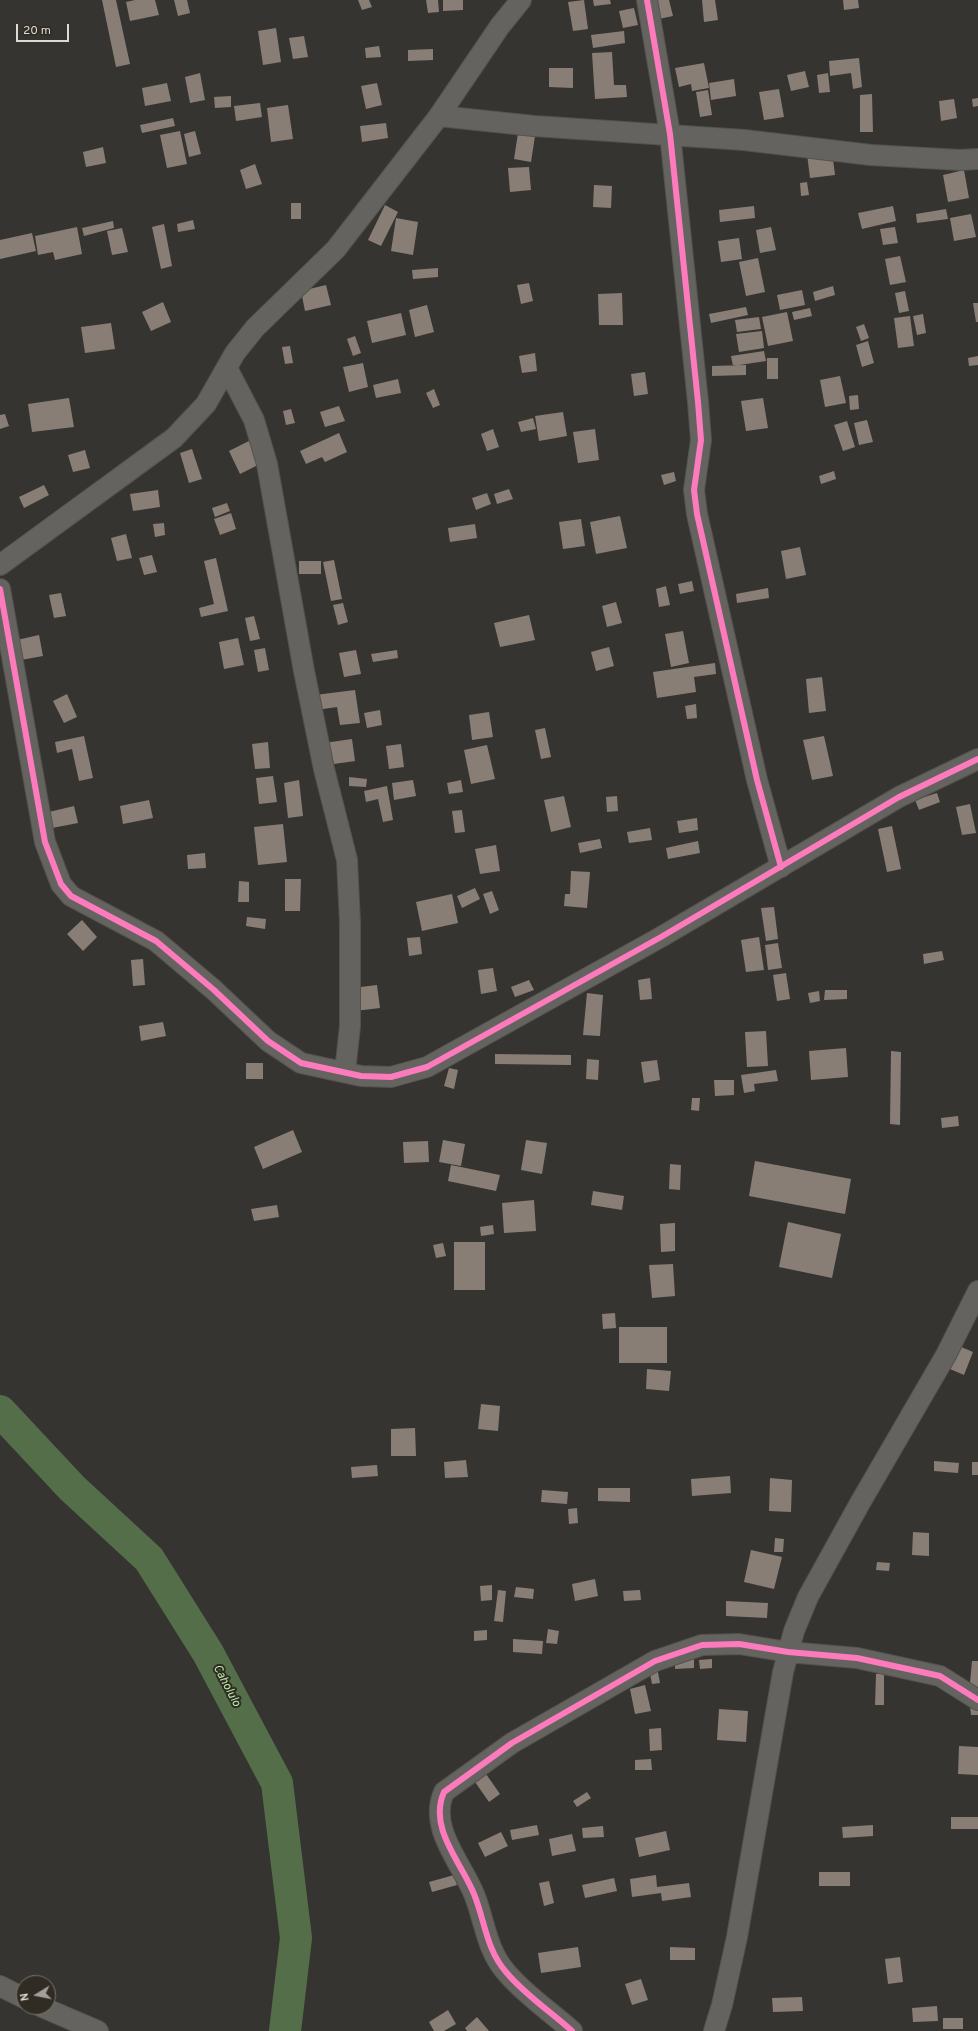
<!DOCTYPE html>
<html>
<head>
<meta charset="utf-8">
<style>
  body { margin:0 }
  #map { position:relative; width:978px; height:2031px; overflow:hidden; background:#363430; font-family:Overpass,sans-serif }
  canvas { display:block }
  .north { position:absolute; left:16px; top:1975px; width:40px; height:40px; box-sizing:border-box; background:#302b23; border:1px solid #75716a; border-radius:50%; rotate:260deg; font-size:11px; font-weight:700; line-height:16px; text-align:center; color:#dddad4 }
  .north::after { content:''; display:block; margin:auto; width:14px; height:18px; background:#a3a09b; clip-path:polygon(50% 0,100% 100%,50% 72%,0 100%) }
  .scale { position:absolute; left:16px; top:24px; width:53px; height:18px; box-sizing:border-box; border:2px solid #dddad4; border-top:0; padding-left:5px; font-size:12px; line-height:14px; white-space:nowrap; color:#dddad4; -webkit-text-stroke:3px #302b23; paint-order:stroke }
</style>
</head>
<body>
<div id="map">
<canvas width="978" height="2031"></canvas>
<div class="north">N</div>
<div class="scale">20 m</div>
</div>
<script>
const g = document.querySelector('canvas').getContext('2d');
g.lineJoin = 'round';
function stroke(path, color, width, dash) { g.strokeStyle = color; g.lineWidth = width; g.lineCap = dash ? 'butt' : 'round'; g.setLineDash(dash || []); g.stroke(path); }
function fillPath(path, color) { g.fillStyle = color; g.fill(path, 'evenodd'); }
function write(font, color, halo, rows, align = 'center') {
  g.font = font + ' Overpass,sans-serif'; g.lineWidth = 4; g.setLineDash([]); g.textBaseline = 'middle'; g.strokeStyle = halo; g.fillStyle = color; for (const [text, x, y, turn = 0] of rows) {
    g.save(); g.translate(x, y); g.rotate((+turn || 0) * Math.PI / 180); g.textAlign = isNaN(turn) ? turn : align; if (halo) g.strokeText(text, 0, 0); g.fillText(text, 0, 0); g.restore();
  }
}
stroke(new Path2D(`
  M0,1411L72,1488L149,1559L208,1653L277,1783L296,1938L285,2031`), '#536e49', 32);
fillPath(new Path2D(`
  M102,0H116L130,64L116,67Z
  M135,0H155L159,15L130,21L126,2Z
  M174,0H187L190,13L178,16Z
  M358,0H369L372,7L362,10Z
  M426,0H438L439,12L428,13Z
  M443,0H463V10L443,11Z
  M584,0L588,29L573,31L568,2Z
  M593,0H610L611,4L594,6Z
  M654,0H669L673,16L659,19Z
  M702,0H715L718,20L704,22Z
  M843,0H858L859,8L844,10Z
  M634,8L638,25L623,28L619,11Z
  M276,28L281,62L263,65L258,31Z
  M624,31L625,43L593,48L591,35Z
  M304,36L308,57L293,59L289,38Z
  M379,46L381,57L366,58L365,48Z
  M433,49V60L408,61V50Z
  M612,52L614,85H626L627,97L595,99L592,53Z
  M859,58L862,87L853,89L851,73L830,76L829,61Z
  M704,63L709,88L692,91L691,84L679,87L675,68Z
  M549,68H573V88L549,87Z
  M805,71L809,87L791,91L787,75Z
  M200,73L205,100L190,103L185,77Z
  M828,73L830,92L819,93L817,75Z
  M734,79L736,96L711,100L709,83Z
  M167,83L171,101L145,106L142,88Z
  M377,83L382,105L366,109L361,86Z
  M779,89L784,117L764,120L759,92Z
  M708,90L712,115L700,117L696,92Z
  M872,94L873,132H860V95Z
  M231,96V107L215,108L214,97Z
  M978,98V106L973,107L972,99Z
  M954,99L957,118L941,121L939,101Z
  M260,103L262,117L236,121L234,106Z
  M288,105L293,139L271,142L267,108Z
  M173,118L175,126L142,133L140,125Z
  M386,123L388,138L362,142L360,126Z
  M180,131L187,164L167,168L160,135Z
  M195,131L201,154L189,157L184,134Z
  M518,133L535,136L531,162L514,159Z
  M103,147L106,163L86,167L83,152Z
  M832,151L835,175L810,178L807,154Z
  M255,164L262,184L246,189L240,170Z
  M529,167L531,190L510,192L508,168Z
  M964,170L969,198L948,202L943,175Z
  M807,182L809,195L801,196L800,183Z
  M594,185L612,186L611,208L593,207Z
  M291,203H301V219H291Z
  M385,205L398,212L381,246L368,240Z
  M754,206L755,218L720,222L719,210Z
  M893,206L896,221L862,229L858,213Z
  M946,209L948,219L917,223L916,214Z
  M971,214L976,237L954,241L950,218Z
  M396,218L418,222L413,255L391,251Z
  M193,220L195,229L178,232L177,224Z
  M113,221L114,228L84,236L82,228Z
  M164,224L172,266L161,269L152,227Z
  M77,227L82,254L55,260L53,252L38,255L35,236Z
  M771,227L776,250L760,253L756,230Z
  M895,227L898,243L883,245L880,229Z
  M122,228L128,252L112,255L107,231Z
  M32,233L36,251L0,259V240Z
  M739,238L742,259L721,262L718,241Z
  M900,256L906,282L890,285L885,259Z
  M758,258L765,292L746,296L739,262Z
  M438,268V277L413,279L412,270Z
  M529,283L533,301L521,304L517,285Z
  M326,285L331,305L305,311L301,291Z
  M833,286L835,295L815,301L813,292Z
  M802,290L805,305L780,310L777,295Z
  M905,291L909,311L899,313L895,293Z
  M622,293L623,325H599L598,294Z
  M163,302L171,322L151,331L142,312Z
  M973,303H978V322H976Z
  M427,305L434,332L415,337L409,310Z
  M746,307L748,315L711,323L709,314Z
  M810,308L812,316L794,320L792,312Z
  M787,312L793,341L768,346L762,317Z
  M401,313L406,335L372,343L367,321Z
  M923,314L926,333L917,335L913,316Z
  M910,316L914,346L898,348L894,318Z
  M759,317L761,329L737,332L735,320Z
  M111,323L115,349L85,353L81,327Z
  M864,324L869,338L861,341L856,327Z
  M762,331L764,348L739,352L736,334Z
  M355,336L361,353L353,356L347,339Z
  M868,341L874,363L862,367L856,345Z
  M290,346L293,363L285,364L282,347Z
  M764,351L766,361L733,366L731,356Z
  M535,353L537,371L522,373L519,356Z
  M978,356V365L969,366L968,358Z
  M767,358H778V379H767Z
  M363,363L368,387L349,392L343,367Z
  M746,365V375L712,376V366Z
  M645,372L648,394L634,396L631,374Z
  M840,376L846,403L825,407L820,380Z
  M398,379L401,393L376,398L373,385Z
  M434,389L440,405L433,408L426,393Z
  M858,395L859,409L850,410L849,396Z
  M69,398L74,427L32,432L28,404Z
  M763,398L768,428L746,431L741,401Z
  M339,406L345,421L325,427L320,412Z
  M291,409L295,423L286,425L283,411Z
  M563,412L567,436L539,441L535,416Z
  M5,414L9,426L0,429V415Z
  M533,418L536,429L521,432L518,422Z
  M867,420L873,442L859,445L854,423Z
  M847,421L855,447L843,451L834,425Z
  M493,429L499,447L487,451L481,434Z
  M595,429L599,460L578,463L573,432Z
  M339,433L347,452L325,462L322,457L306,464L300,451Z
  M249,441L260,464L240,474L229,451Z
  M192,449L202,479L189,483L180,453Z
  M85,450L90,468L73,472L68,455Z
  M834,471L836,479L821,484L819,476Z
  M674,472L676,481L664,485L661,475Z
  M44,485L49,495L24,508L19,497Z
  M509,489L513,499L497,504L494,494Z
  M158,490L160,507L133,511L130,494Z
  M487,493L491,504L476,510L472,498Z
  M227,503L230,511L215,517L212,508Z
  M231,513L236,529L220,535L214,519Z
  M620,516L627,548L596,554L590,522Z
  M581,519L585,546L563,549L559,522Z
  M164,523L165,535L155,537L153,524Z
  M475,524L477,538L450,542L448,528Z
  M126,534L132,558L117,561L111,538Z
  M800,547L806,575L786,579L781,551Z
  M152,555L157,572L144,575L139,558Z
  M216,558L228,611L201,617L199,608L214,604L204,561Z
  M334,560L342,599L331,601L323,562Z
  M299,561H321V574H299Z
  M692,581L694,591L680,594L678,584Z
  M666,586L670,605L659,607L656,589Z
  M768,588L769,598L737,603L736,594Z
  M61,593L66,616L54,618L49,595Z
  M616,602L622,623L607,627L602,606Z
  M343,603L348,622L338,625L333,605Z
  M529,615L535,640L500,647L494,623Z
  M254,616L260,639L250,641L245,618Z
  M683,631L689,663L671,667L665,634Z
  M39,635L43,656L21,660L17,640Z
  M238,638L244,665L224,669L219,642Z
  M609,647L614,666L596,671L591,652Z
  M265,648L269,670L258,672L254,650Z
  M356,650L361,674L344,677L339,653Z
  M397,650L398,658L373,662L371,654Z
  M715,663L716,674L694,677L696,692L657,698L653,672Z
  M822,677L826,711L809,713L806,679Z
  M355,690L360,723L340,725L337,707L316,710L315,695Z
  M67,694L77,717L64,723L53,701Z
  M696,704L697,718L687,719L685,706Z
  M380,710L382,725L367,728L364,713Z
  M489,712L493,737L472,740L469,715Z
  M545,728L551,757L541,759L535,730Z
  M84,736L93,778L79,781L72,749L57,753L55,742Z
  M824,736L833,776L812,780L803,740Z
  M352,739L355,761L327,765L324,743Z
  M268,742L270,768L255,769L252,744Z
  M401,744L404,767L389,769L386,746Z
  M487,745L495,779L471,784L464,750Z
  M273,776L277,802L259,804L256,778Z
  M349,777L367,779L366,787L349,786Z
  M299,780L303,816L288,818L284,783Z
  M413,780L416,796L394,800L392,783Z
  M461,780L463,792L449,794L447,783Z
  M387,786L393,820L383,822L378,799L366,802L364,791Z
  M937,793L940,802L919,810L915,800Z
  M564,796L571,827L551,832L544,800Z
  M617,796L618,811L607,812L606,797Z
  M149,800L153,818L123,824L120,806Z
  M970,804L976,833L962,835L956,807Z
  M74,806L78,823L52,828L49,812Z
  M462,810L465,832L455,833L452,811Z
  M697,818L698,830L679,833L677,821Z
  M283,824L287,862L258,865L254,827Z
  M892,826L901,869L887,872L878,829Z
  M650,828L652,840L629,843L627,832Z
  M600,839L602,848L580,853L578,843Z
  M698,841L700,853L668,859L666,848Z
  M496,845L500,871L480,874L475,849Z
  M205,853L206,868L188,869L187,855Z
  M571,871L590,872L587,908L564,906L565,894H570Z
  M285,879H301L300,911H285Z
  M239,881L249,882V902H238Z
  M475,888L480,899L462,908L457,896Z
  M492,891L499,910L490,914L483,894Z
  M452,894L458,923L422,931L416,902Z
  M774,907L778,939L766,941L761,908Z
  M247,917L266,919L265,929L246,926Z
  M82,920L97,937L83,951L67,934Z
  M420,937L422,954L409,956L407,938Z
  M759,937L764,970L746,972L741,940Z
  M778,943L782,968L768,970L765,945Z
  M942,951L944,960L924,964L923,954Z
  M143,959L145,985L133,986L131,960Z
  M493,968L497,991L481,994L478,970Z
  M786,973L790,999L777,1001L773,975Z
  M650,978L652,999L640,1000L638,980Z
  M529,980L534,990L515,997L511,987Z
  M377,985L380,1008L355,1011L352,988Z
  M825,990H847V999L824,1000Z
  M819,991L820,1001L810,1003L808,993Z
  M587,993L603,995L600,1036L583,1035Z
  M163,1022L166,1036L141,1041L139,1026Z
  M766,1031L768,1066L747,1067L745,1032Z
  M846,1048L848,1077L811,1080L809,1051Z
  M891,1051L901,1052L900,1125L890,1124Z
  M495,1054L571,1055V1065L495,1064Z
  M587,1059L599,1060L598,1080L586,1079Z
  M657,1060L660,1080L644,1083L641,1062Z
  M246,1063H263V1079H246Z
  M449,1068L458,1070L454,1089L444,1086Z
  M776,1070L778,1081L754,1084L755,1091L744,1093L741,1075Z
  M714,1080H734V1095L715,1096Z
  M692,1098H700L699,1111L691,1110Z
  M958,1116L959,1126L942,1128L941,1118Z
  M293,1130L302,1152L263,1169L254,1147Z
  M443,1140L465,1144L461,1166L439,1162Z
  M526,1140L547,1143L542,1174L521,1170Z
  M428,1141L429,1162L404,1163L403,1142Z
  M755,1161L851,1179L845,1214L749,1196Z
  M670,1164L681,1165L680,1190L669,1189Z
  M451,1165L500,1175L496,1191L448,1181Z
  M593,1191L624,1196L622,1210L591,1205Z
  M534,1200L536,1231L504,1233L502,1203Z
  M277,1205L279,1217L254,1221L251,1209Z
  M788,1222L841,1234L832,1278L779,1267Z
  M675,1223V1251L661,1252L660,1224Z
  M493,1225L494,1234L481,1236L480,1227Z
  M454,1242H485V1290H454Z
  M443,1243L446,1256L436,1258L433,1245Z
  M673,1264L675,1296L652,1298L649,1265Z
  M615,1313L616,1328L603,1329L602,1314Z
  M619,1327H667V1363H619Z
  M959,1346L973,1352L964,1375L950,1369Z
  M647,1369L671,1371L669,1391L646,1389Z
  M481,1404L500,1406L498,1431L478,1429Z
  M415,1428L416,1456H391V1429Z
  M466,1460L468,1477L445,1478L444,1462Z
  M934,1461L959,1463L958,1473L934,1471Z
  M972,1462H978V1475H972Z
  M377,1465L378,1476L352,1478L351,1467Z
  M730,1476L731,1493L692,1496L691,1479Z
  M770,1478L792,1480L791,1512L769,1511Z
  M598,1488H630V1502L598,1501Z
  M542,1490L568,1492L567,1504L541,1502Z
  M577,1508L578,1523L569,1524L568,1509Z
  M913,1532L929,1533V1556L912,1555Z
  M775,1538L784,1539L783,1552H774Z
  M751,1550L782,1557L774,1589L744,1582Z
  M877,1562L890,1563L889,1571L876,1570Z
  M595,1579L598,1596L575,1601L572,1584Z
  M492,1585V1600L481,1601L480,1586Z
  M516,1587L534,1589L533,1599L514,1597Z
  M498,1590L506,1591L503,1622L494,1621Z
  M640,1590L641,1600L624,1601L623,1591Z
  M726,1601L768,1603L767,1618L726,1616Z
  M548,1629L559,1631L557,1644L546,1643Z
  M487,1630V1640L474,1641V1631Z
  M513,1639L543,1641L542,1654L513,1652Z
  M694,1658V1668L675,1669V1659Z
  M712,1659V1668L700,1669L699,1660Z
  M972,1661H978V1694H969Z
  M657,1667L660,1683L652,1684L649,1669Z
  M876,1674H884V1705H875Z
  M645,1685L651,1711L635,1714L630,1689Z
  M978,1696V1715H971L969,1697Z
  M719,1709L748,1711L746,1742L717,1740Z
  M661,1728L662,1750L650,1751L649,1729Z
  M959,1746L978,1747V1775L958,1774Z
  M651,1759L652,1770H635V1760Z
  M486,1774L500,1794L489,1802L475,1782Z
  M587,1792L591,1798L577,1807L573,1801Z
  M951,1817H978V1829H951Z
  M537,1825L539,1835L512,1840L510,1830Z
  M873,1825V1836L843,1838L842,1827Z
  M603,1826L604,1837L583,1838L582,1828Z
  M666,1831L670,1850L639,1857L635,1838Z
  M501,1832L508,1846L485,1857L478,1843Z
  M572,1834L576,1851L552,1856L549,1839Z
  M819,1872H850V1886H819Z
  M454,1875L457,1885L432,1892L429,1882Z
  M656,1875L657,1887L689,1883L691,1897L662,1901L661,1893L632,1897L630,1879Z
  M614,1878L617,1891L585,1898L582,1885Z
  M549,1881L554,1903L544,1906L539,1883Z
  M578,1947L581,1967L541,1973L538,1953Z
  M670,1947L695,1948V1960H670Z
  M900,1957L903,1982L888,1984L885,1959Z
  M641,1979L648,2000L632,2005L625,1984Z
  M802,1997L803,2011L773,2012L772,1998Z
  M937,2006L938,2021L913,2022L912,2008Z
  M448,2010L456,2024L444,2031H434L429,2022Z
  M477,2017L489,2031H467L465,2028Z
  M943,2018H963V2029H943Z`), '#887e76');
const minor = new Path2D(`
  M647,0L670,134L698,402L701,440L694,490L697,514L757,780L781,867
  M439,116L534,126L744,140L871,155L960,160L978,159
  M227,368L254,420L267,464L304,671L324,769L347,860L350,922V1026L345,1072
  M0,565L174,438L206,404L235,353L255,328L336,249L439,116L500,26L521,0
  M0,589L45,842L61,884L71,896L156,941L214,990L268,1041L301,1063L361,1076L391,1077L427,1067L661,937L899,797L978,759
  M0,1986L24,1998
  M42,2007L98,2031
  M572,2031C550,2011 525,1995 506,1972C486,1949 485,1921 474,1894C461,1862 428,1828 444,1792L512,1743L655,1661L702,1645L739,1644L788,1652L857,1658L940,1676L978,1700
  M714,2031L722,2005L737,1937L783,1672L794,1631L808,1597L860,1503L946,1355L978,1291`);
stroke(minor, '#53524d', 22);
stroke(minor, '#65635f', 20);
stroke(new Path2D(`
  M647,0L670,134L698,402L701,440L694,490L697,514L757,780L781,867
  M0,589L45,842L61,884L71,896L156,941L214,990L268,1041L301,1063L361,1076L391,1077L427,1067L661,937L899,797L978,759
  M572,2031C550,2011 525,1995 506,1972C486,1949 485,1921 474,1894C461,1862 428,1828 444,1792L512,1743L655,1661L702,1645L739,1644L788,1652L857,1658L940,1676L978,1700`), '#fd7abc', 6);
write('italic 12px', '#b9eba9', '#302b23', [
  ["Caholulo",226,1686,62]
]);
</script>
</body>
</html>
